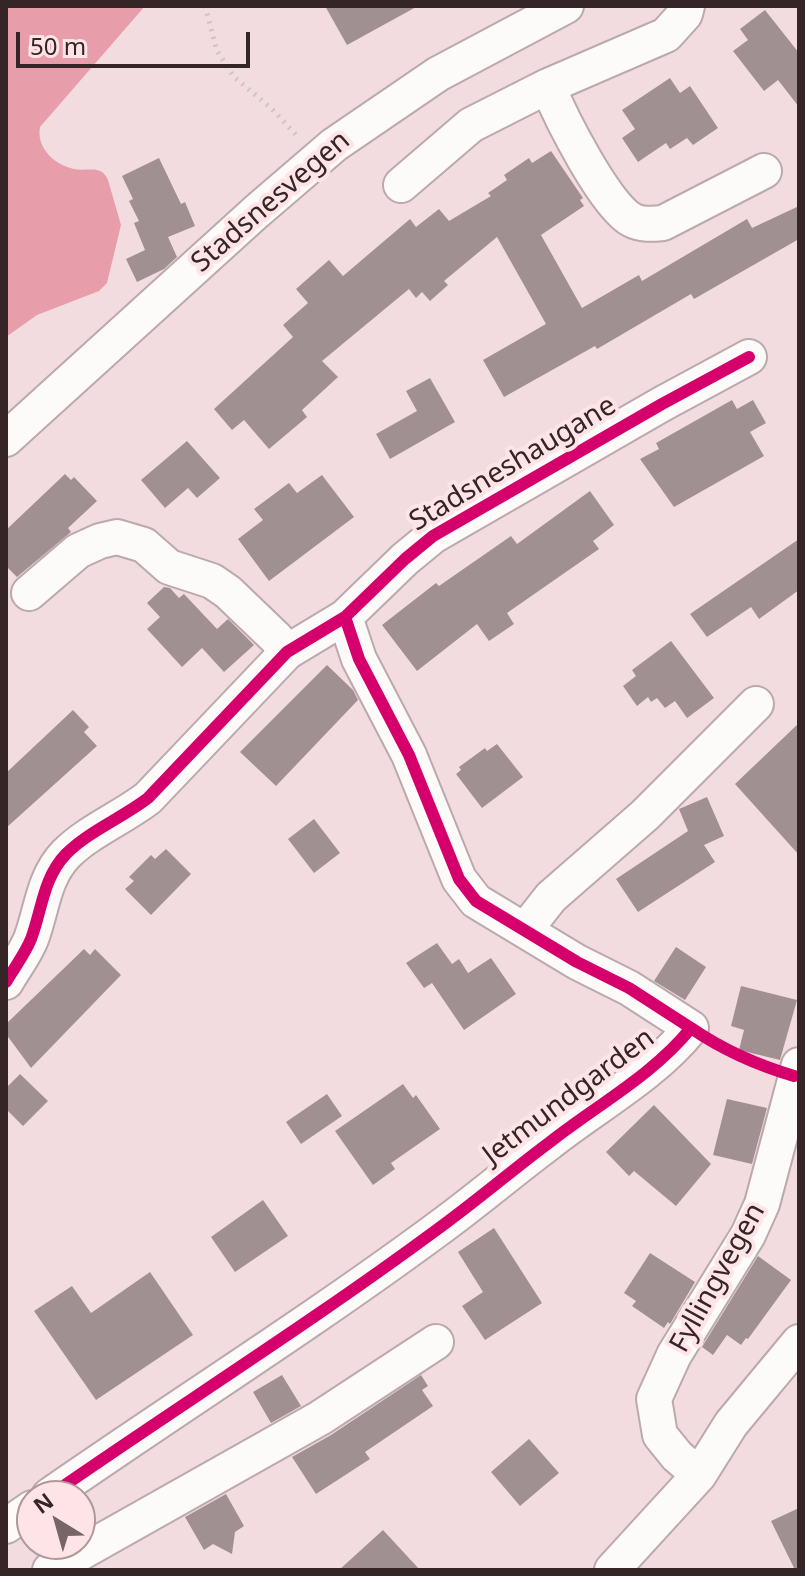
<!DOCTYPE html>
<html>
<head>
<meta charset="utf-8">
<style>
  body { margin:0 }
  #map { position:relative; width:805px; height:1576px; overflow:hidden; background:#f3dcdf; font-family:"Noto Sans",sans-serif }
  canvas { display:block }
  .frame { position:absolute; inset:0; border:8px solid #352527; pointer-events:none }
  .north { position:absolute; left:16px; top:1480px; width:80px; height:80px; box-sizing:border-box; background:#ffe4e7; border:2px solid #ae989a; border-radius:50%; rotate:323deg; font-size:22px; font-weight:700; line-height:32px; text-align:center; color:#352527 }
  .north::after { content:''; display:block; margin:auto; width:28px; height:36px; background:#786567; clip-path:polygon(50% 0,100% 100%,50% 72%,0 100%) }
  .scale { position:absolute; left:16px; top:32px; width:234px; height:36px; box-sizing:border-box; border:4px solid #352527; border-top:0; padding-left:10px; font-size:24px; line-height:28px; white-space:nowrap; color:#352527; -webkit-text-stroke:6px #ffe4e7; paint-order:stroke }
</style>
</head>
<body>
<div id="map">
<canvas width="805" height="1576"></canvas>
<div class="frame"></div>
<div class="north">N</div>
<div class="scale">50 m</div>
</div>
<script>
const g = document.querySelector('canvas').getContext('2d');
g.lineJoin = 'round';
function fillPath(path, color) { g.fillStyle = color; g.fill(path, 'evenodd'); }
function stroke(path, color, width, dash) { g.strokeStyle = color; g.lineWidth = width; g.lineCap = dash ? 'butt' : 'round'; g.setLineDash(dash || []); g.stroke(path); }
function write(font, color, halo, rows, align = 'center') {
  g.font = font + ' "Noto Sans",sans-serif'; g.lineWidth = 8; g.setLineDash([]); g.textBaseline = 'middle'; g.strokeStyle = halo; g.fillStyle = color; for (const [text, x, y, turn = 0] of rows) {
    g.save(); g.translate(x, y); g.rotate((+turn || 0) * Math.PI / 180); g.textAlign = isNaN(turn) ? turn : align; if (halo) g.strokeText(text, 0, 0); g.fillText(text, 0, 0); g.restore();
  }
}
fillPath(new Path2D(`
  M6,6H145L40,127C36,147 54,165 74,169C88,172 101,164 108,180L121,225L107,283L99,291L37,315L6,337Z`), '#e79eaa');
fillPath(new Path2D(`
  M325,6H418L347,45Z
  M765,10L799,53V107L778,80L764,91L733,51L748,40L740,29Z
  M670,78L680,93L690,86L718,128L693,145L687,138L670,149L666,143L638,162L622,138L635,129L622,110Z
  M551,151L583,198L580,200L584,206L541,235L582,308L639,275L642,281L747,219L752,228L799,206V239L694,299L691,294L597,349L595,346L504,397L483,360L546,324L497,237L444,281L448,285L430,301L422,292L416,298L409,289L322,361L338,377L302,410L307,417L269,449L244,420L232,430L214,409L293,337L283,325L308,303L296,289L329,260L343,276L410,219L416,227L439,209L449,221L491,196L488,193L507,180L504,175L529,158L532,163Z
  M159,158L181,204L185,202L195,226L168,237L177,257L164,269L137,282L126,259L145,250L134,223L139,221L129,201L133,199L122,176Z
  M430,378L455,422L390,459L376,434L417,411L406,391Z
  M732,400L737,409L753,400L766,423L750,432L764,456L674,507L640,459L659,449L656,443Z
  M187,441L220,478L197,498L188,488L165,508L141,480Z
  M65,474L71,480L74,477L97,501L68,528L71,532L17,577L6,566V530Z
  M322,475L354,517L269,581L238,539L263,520L254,509L289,483L297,493Z
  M590,491L614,525L593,541L599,549L507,613L514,624L489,641L477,624L417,671L382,625L436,583L439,586L511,536L517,544Z
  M799,539V590L759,619L751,607L707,637L690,614Z
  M164,587L170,588L179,598L184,594L217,629L228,619L254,645L224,672L202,648L182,667L147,629L160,617L147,603Z
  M671,641L714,698L687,718L675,701L665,708L657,698L651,702L648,697L637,706L623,686L636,676L632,670Z
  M327,665L353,690L358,700L276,786L240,752Z
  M73,710L89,727L84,732L97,746L6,828V773Z
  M799,723V855L735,784Z
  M497,744L523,777L482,808L456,774L461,770L459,767L485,748L487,751Z
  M707,797L724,836L704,845L715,862L638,912L616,879L688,831L679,809Z
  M314,819L340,853L314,873L288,839Z
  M166,849L191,874L151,915L125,889L134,881L129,877L151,855L155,859Z
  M437,943L452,964L459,959L468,973L491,958L516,994L464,1030L432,983L424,988L406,963Z
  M676,947L706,967L685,1000L654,981Z
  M84,949L90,955L95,949L121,975L31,1068L6,1034V1024Z
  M741,986L797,1000L780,1060L739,1050L744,1030L731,1026Z
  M20,1074L48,1101L23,1126L6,1109V1088Z
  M403,1084L413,1098L416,1095L440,1129L391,1163L395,1169L373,1185L335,1131Z
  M327,1094L342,1116L301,1144L286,1122Z
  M727,1099L767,1108L752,1164L713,1155Z
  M654,1105L711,1164L676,1206L634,1171L629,1176L606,1152Z
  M263,1200L288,1236L235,1272L211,1237Z
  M494,1228L542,1303L485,1340L462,1306L483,1292L458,1252Z
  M650,1253L695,1282L670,1324L668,1322L664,1328L632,1306L636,1301L624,1293Z
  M758,1256L791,1280L748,1339L746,1338L741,1345L727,1335L713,1355L702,1347Z
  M150,1272L193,1335L96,1400L34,1311L72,1286L91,1313Z
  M282,1375L301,1406L271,1423L253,1392Z
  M421,1375L428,1386L422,1390L433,1406L365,1452L370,1459L316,1494L292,1457L331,1435Z
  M529,1439L559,1473L520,1506L491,1472Z
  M226,1494L244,1526L235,1532L232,1554L213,1544L204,1550L185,1517Z
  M799,1508V1570H795L771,1521Z
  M383,1530L420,1570H339Z`), '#a19092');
const minor = new Path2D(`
  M548,86C560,116 605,206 632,220C641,225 652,224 663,223L764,171
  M401,185L471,125L548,86L666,35L685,14L687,6
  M6,439L256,212L334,145L438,74L566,6
  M29,593L78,551L100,541L117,537L144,545L169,567L212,581L228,592L276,638L287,652
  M525,930L551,897L645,815L756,704
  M6,982C14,968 25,954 31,939C42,910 43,878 66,854C89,831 122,818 148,798L287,652L345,617L405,559L433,536L662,404L749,357
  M699,1475L677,1456L660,1435L654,1399L674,1355L748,1235L762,1204L799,1065
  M49,1496C177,1407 309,1324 435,1231C474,1203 511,1171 550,1142C597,1105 653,1075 691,1028L629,988L577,962L476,901L459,879L409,755L359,659L345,617
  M6,1526L32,1508
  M50,1570L320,1418L436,1342
  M612,1570L699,1475L731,1424L799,1342`);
stroke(minor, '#bba9ab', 38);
stroke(new Path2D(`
  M205,6L217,51L234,77L271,108L298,137`), '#cdc4c4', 5, [2, 6]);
stroke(minor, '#fdfafa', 34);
stroke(new Path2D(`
  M6,982C14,968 25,954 31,939C42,910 43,878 66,854C89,831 122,818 148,798L287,652L345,617L405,559L433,536L662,404L749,357
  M691,1028C723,1050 757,1065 794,1076
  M49,1496C177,1407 309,1324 435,1231C474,1203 511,1171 550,1142C597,1105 653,1075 691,1028L629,988L577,962L476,901L459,879L409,755L359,659L345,617`), '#d6006c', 12);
write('28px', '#352527', '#ffe4e7', [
  ["Stadsnesvegen",271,202,-41],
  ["Stadsneshaugane",513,464,-31],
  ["Jetmundgarden",569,1097,-37],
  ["Fyllingvegen",718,1278,-61]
]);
</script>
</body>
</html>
